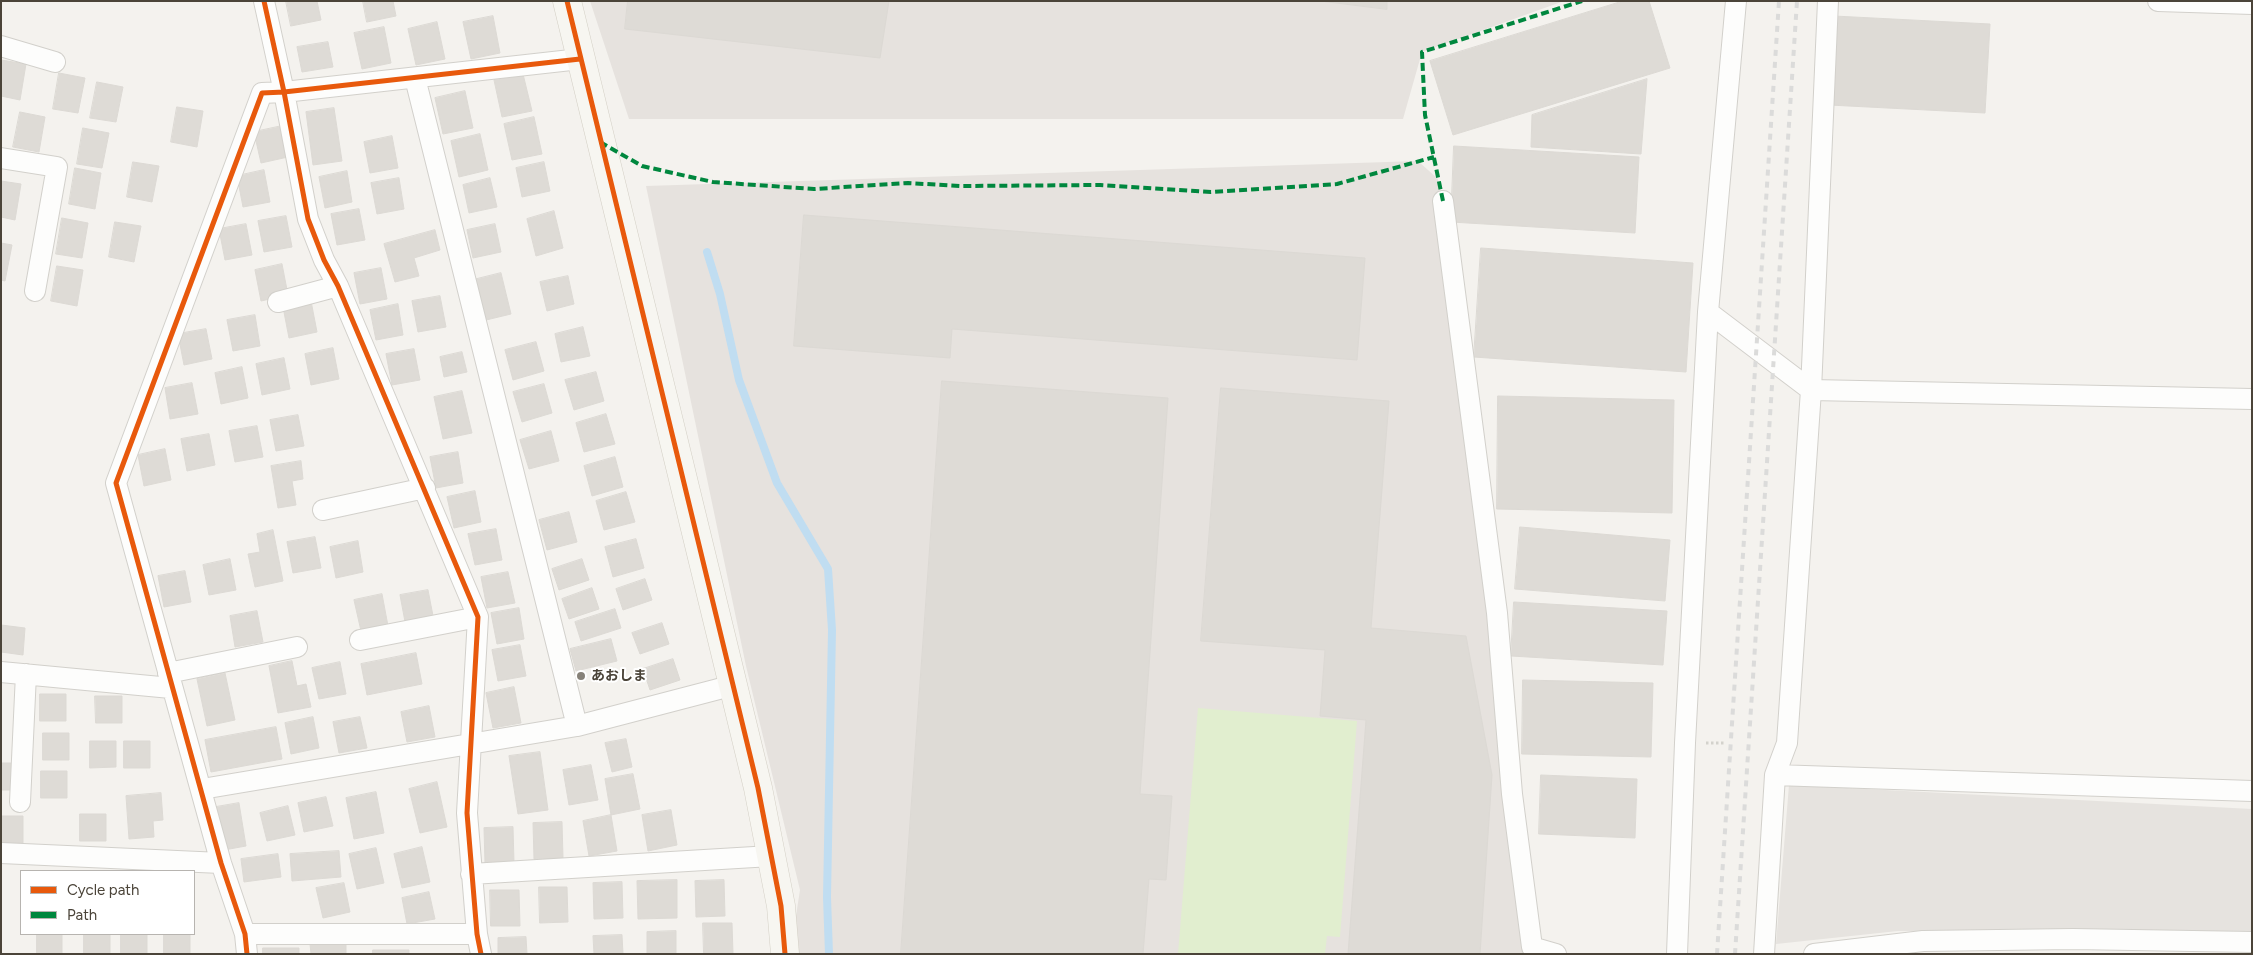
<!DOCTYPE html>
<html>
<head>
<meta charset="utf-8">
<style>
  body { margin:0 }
  #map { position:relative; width:2253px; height:955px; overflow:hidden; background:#f4f2ee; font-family:Figtree,sans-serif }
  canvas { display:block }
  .frame { position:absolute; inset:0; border:2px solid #4b4439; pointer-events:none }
  .legend { position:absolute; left:20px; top:870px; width:175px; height:65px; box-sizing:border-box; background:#fff; border:1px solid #b7b4b0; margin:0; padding:6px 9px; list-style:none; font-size:15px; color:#4b4439 }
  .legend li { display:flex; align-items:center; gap:10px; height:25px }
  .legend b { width:25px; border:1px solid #b7b4b0 }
</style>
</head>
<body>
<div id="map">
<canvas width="2253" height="955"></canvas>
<div class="frame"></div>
<ul class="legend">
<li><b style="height:6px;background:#e8590c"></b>Cycle path</li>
<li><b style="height:6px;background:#00873e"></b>Path</li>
</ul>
</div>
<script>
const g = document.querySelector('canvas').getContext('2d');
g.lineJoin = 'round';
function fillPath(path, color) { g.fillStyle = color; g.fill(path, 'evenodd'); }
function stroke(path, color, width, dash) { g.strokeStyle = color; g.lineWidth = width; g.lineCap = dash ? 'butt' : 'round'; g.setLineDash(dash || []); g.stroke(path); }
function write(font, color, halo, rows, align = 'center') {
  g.font = font + ' Figtree,"Noto Sans JP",sans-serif'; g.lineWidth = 4; g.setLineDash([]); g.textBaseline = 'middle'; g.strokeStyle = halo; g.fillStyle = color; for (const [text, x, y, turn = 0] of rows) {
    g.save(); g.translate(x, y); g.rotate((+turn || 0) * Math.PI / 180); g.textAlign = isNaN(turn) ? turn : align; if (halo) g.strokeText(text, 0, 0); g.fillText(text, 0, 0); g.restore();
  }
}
fillPath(new Path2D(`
  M590,1H1564L1422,52L1403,119H629Z
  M1418,161L1438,179L1532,947L1539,954H790L800,890L746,666L646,186Z`), '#e6e2de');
fillPath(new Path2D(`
  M1198,708L1357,721L1340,937L1327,936L1325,954H1178Z`), '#e1eecf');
fillPath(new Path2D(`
  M1789,785L2252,809V933L1898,931L1776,944Z`), '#e6e3df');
stroke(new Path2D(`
  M707,252L720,294L739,380L777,483L828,569L832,630L827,897L829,954`), '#c0ddf1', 8);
const building = new Path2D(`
  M286,1H317L321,20L291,26Z
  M363,1H393L396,16L367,22Z
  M628,1H889L880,58L625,29Z
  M1321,1H1387V9Z
  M1623,1H1649L1670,68L1453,135L1430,61Z
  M493,16L500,53L471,59L463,22Z
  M1834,16L1990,24L1985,113L1829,105Z
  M437,22L445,59L416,65L408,29Z
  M384,27L391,63L362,69L354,33Z
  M328,42L333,67L302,72L297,47Z
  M1,60L26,64L20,100L1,96Z
  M59,73L85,78L78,113L53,109Z
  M523,74L532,111L502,117L494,80Z
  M1647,79L1641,154L1531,147L1532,115Z
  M97,82L123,87L116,122L90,118Z
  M465,91L473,128L443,134L435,98Z
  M177,107L203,111L197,147L171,142Z
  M334,108L342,161L313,165L306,112Z
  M20,112L45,117L39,152L13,147Z
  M534,117L542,154L512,160L504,124Z
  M282,126L288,157L261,163L254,132Z
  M83,128L109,133L102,168L77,164Z
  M480,134L488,170L459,177L451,141Z
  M392,136L398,168L370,173L364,142Z
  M1454,146L1639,157L1635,233L1451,222Z
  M133,162L159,166L152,202L127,197Z
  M544,162L550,191L522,197L516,168Z
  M75,168L101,173L95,209L69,204Z
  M264,170L270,202L243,207L237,176Z
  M347,171L352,202L325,208L319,177Z
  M399,178L404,209L377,214L371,183Z
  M490,178L497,207L469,213L463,185Z
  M1,181L21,184L15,220L1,217Z
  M359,209L365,240L337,245L331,214Z
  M554,211L563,248L536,256L527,219Z
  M804,215L1365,258L1357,360L952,329L950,358L794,346Z
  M286,216L292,247L264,252L258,221Z
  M62,218L88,223L82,258L56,254Z
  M115,222L141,226L134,262L109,257Z
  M246,224L252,255L225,260L219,229Z
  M495,224L501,252L473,258L467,230Z
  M435,230L440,250L414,258L419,276L395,282L384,244Z
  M1,243L12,245L5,281L1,280Z
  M1481,248L1693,263L1686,372L1474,357Z
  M282,264L288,295L261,301L255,270Z
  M57,266L83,270L77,306L51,301Z
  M381,268L387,299L360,304L354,273Z
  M501,273L511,314L482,321L473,280Z
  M568,276L574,304L547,311L540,282Z
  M440,296L446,327L418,332L412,301Z
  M311,301L317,332L289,338L283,307Z
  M398,304L403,335L376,340L370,310Z
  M255,315L260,346L233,351L227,320Z
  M583,327L590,356L561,362L555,334Z
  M206,329L212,359L184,365L178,334Z
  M536,342L544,371L513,380L505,350Z
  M333,348L339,379L311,385L305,354Z
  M414,349L420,380L392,385L386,354Z
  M462,352L467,372L444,377L440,357Z
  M284,358L290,389L262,395L256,364Z
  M242,367L248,398L221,404L215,373Z
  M596,372L604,401L574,410L565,380Z
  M942,381L1168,398L1140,794L1172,796L1166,880L1149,879L1143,954H901Z
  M192,383L198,414L170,419L165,388Z
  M544,384L552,413L522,422L513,392Z
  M1221,388L1389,401L1371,628L1466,636L1492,775L1480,954H1348L1366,720L1320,716L1325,650L1201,641Z
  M462,391L472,433L443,439L434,397Z
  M1498,396L1674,400L1672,513L1497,509Z
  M606,414L615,444L584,452L576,423Z
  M298,415L304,446L276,451L270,420Z
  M257,426L263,457L235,462L229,431Z
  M551,431L559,461L529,469L520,440Z
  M209,434L215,465L187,471L181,439Z
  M165,449L171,480L144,486L138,455Z
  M458,452L463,483L436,488L430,457Z
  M615,457L623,487L592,496L584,466Z
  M301,461L303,479L292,481L296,505L278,508L271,466Z
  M475,491L481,522L454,528L447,497Z
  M626,492L635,522L604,530L596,501Z
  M569,512L577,542L547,550L539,520Z
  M1520,527L1670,540L1665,601L1515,589Z
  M496,529L502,560L475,565L468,534Z
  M273,530L283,581L255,587L248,554L260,552L257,534Z
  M315,537L321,568L293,573L287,542Z
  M636,539L644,568L613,577L605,547Z
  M358,541L363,572L336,578L330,547Z
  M230,559L236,590L209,595L203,565Z
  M582,559L589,580L559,590L552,569Z
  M185,571L191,602L164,607L158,576Z
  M508,572L515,603L487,608L481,577Z
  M645,579L652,600L623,610L616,589Z
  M592,588L599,609L569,619L562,599Z
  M428,590L434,621L406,627L400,595Z
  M382,594L388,626L361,631L354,600Z
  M1514,602L1667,611L1663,665L1511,656Z
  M519,608L524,639L497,644L491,613Z
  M615,609L621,628L581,641L575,622Z
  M257,611L263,642L235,647L230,616Z
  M662,623L669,644L640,654L632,633Z
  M1,625L25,628L23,655L1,652Z
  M611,639L617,661L576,671L570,649Z
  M520,645L526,676L498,681L492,650Z
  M416,653L422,684L367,695L361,664Z
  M673,659L680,680L650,690L643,669Z
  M292,661L297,686L306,684L311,707L278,713L269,666Z
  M340,662L346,694L319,699L312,668Z
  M225,673L235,720L207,726L197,679Z
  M1523,680L1653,683L1651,757L1522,754Z
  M514,687L521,723L493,728L486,693Z
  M40,694H66V721H40Z
  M95,696H122V723H96Z
  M429,706L435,737L407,742L401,712Z
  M313,717L319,748L291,754L285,723Z
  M360,717L367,748L339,753L333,722Z
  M276,727L282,759L211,772L205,740Z
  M43,733H69V760H43Z
  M626,739L632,767L612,772L605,743Z
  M90,741H116V767L90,768Z
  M124,741H150V768H124Z
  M540,752L548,810L518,814L509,756Z
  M1,763H17V790H1Z
  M591,765L598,800L569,805L563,770Z
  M41,771H67V798H41Z
  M633,774L640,809L611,815L605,779Z
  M1541,775L1637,779L1635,838L1539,834Z
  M437,782L447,827L420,833L409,789Z
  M376,792L384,833L354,839L346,798Z
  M161,793L163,820L153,821L154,837L129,839L126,796Z
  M326,797L333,826L304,832L298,803Z
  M239,803L246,846L224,850L216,807Z
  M288,806L295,835L267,841L260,813Z
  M671,810L677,845L648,851L642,815Z
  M80,814H106V841H80Z
  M611,815L617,851L589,856L583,821Z
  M1,816H23V843H1Z
  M562,822L563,858L534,859L533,823Z
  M513,827L514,863H485L484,828Z
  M422,847L430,882L402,888L394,854Z
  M376,848L384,883L357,889L349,854Z
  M339,851L341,877L292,881L290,854Z
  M278,854L281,877L244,882L241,859Z
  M677,880V918L638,919L637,881Z
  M724,880L725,916L696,917L695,881Z
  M622,882L623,918L594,919L593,883Z
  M344,883L350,912L323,918L316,888Z
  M539,887H567L568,922L540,923Z
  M490,890H519L520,926H491Z
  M429,892L435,919L407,924L402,898Z
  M703,923H732L733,954H704Z
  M676,931V954H647V932Z
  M37,934H62V954H37Z
  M84,934H110V954H84Z
  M121,934H147V954H121Z
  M164,934H190V954H164Z
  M622,935L623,954H594L593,936Z
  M526,937L527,954H498V938Z
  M346,943V954H311L310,944Z
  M263,948H299V954H263Z
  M373,950H409V954H373Z`);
fillPath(building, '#dedbd6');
stroke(building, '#dcd9d4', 1);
const street = new Path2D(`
  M264,1L284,92L308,219L324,260L338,286L478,617L467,813L477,934L481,954
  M2158,1L2252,4
  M1,46L55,62
  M415,78L577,726
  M1,158L57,167L35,291
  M1443,201L1497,613L1512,794L1532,947L1556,954
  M278,302L338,286
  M1708,312L1811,390L2252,399
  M323,510L425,488
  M360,640L478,617
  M1,672L171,688
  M168,673L297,647
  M1775,775L2252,791
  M202,789L577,726L734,685
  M20,802L26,674
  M1,853L221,863
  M471,874L771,856
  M245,934H477
  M247,954L245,934L221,863L116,483L262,93L284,92L580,59
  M1677,954L1685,743L1708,312L1736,1
  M1764,954L1775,775L1787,743L1811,390L1828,1
  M1814,954L1923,941L2073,939L2252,942`);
const secondary = new Path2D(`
  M567,1L758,788L781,906L785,954`);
stroke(street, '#d2d0cb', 22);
stroke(secondary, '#d3cfc5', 29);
stroke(new Path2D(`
  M1706,743H1726`), '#d3d2cc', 3, [2.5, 2.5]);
stroke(street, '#fdfdfc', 20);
stroke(secondary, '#f7f6f1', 28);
stroke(new Path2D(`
  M1717,954L1779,1
  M1735,954L1797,1`), '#dbdbda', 4, [6, 6]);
stroke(new Path2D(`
  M600,142L642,166L713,182L814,189L908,183L960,186L1100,185L1211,192L1337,184L1434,157
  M1443,201L1425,115L1422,52L1582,1`), '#00873e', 4, [8, 4]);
stroke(new Path2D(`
  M264,1L284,92L308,219L324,260L338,286L478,617L467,813L477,934L481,954
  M567,1L758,788L781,906L785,954
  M247,954L245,934L221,863L116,483L262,93L284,92L580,59`), '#e8590c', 5);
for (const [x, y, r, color] of [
  [581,676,5,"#868178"]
]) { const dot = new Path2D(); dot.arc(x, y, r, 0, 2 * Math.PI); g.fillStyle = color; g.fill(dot); stroke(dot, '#fff', 2); }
write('bold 14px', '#4b4439', '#fff', [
  ["あおしま",591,676]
], 'left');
</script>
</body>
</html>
